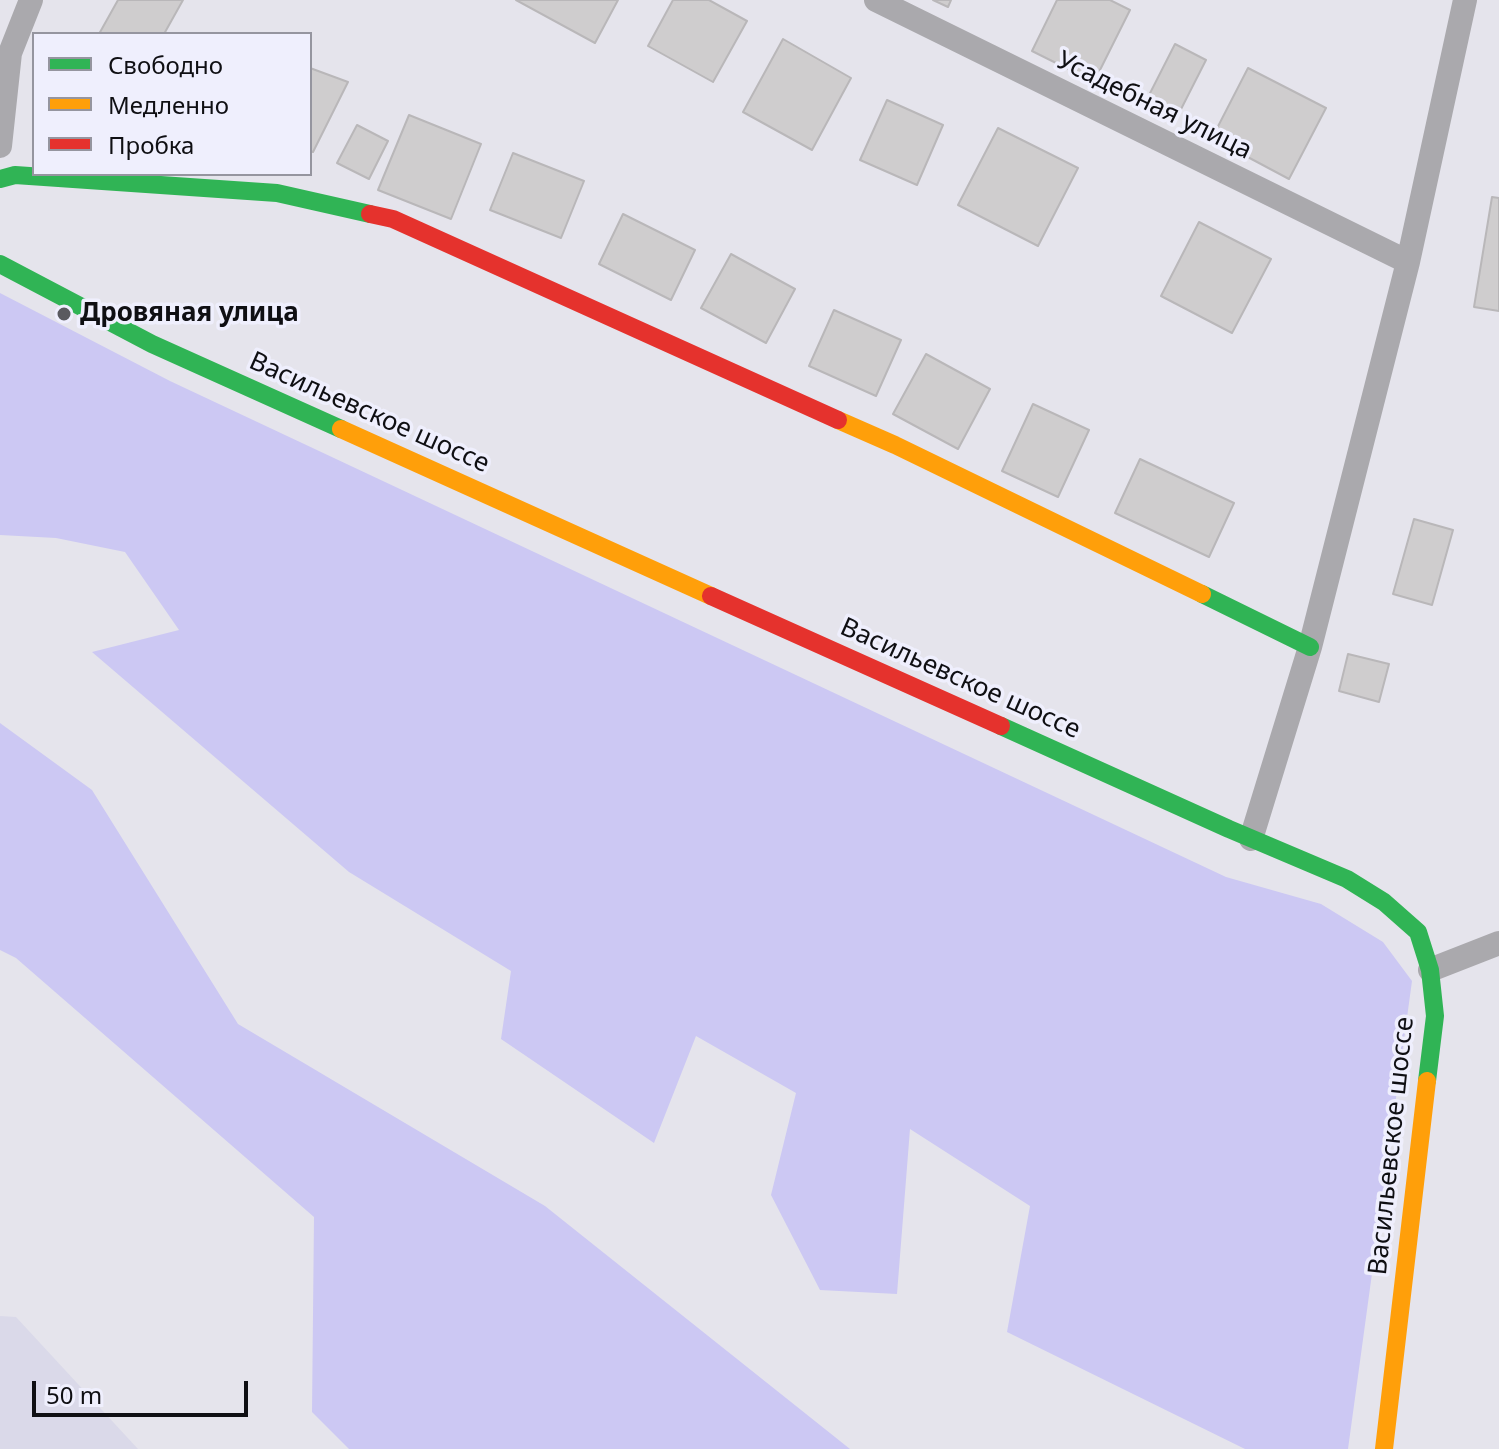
<!DOCTYPE html>
<html>
<head>
<meta charset="utf-8">
<style>
  body { margin:0 }
  #map { position:relative; width:1499px; height:1449px; overflow:hidden; background:#e5e4ec; font-family:"Noto Sans",sans-serif }
  canvas { display:block }
  .legend { position:absolute; left:32px; top:32px; width:280px; height:144px; box-sizing:border-box; background:#efeffd; border:2px solid #95959f; margin:0; padding:10px 14px; list-style:none; font-size:24px; color:#0f0f13 }
  .legend li { display:flex; align-items:center; gap:16px; height:40px }
  .legend b { width:40px; border:2px solid #95959f }
  .scale { position:absolute; left:32px; top:1381px; width:216px; height:36px; box-sizing:border-box; border:4px solid #0f0f13; border-top:0; padding-left:10px; font-size:24px; line-height:28px; white-space:nowrap; color:#0f0f13; -webkit-text-stroke:6px #efeffd; paint-order:stroke }
</style>
</head>
<body>
<div id="map">
<canvas width="1499" height="1449"></canvas>
<ul class="legend">
<li><b style="height:10px;background:#30b455"></b>Свободно</li>
<li><b style="height:10px;background:#ff9f0a"></b>Медленно</li>
<li><b style="height:10px;background:#e5322d"></b>Пробка</li>
</ul>
<div class="scale">50 m</div>
</div>
<script>
const g = document.querySelector('canvas').getContext('2d');
g.lineJoin = 'round';
function fillPath(path, color) { g.fillStyle = color; g.fill(path, 'evenodd'); }
function stroke(path, color, width, dash) { g.strokeStyle = color; g.lineWidth = width; g.lineCap = dash ? 'butt' : 'round'; g.setLineDash(dash || []); g.stroke(path); }
function write(font, color, halo, rows, align = 'center') {
  g.font = font + ' "Noto Sans",sans-serif'; g.lineWidth = 7; g.setLineDash([]); g.textBaseline = 'middle'; g.strokeStyle = halo; g.fillStyle = color; for (const [text, x, y, turn = 0] of rows) {
    g.save(); g.translate(x, y); g.rotate((+turn || 0) * Math.PI / 180); g.textAlign = isNaN(turn) ? turn : align; if (halo) g.strokeText(text, 0, 0); g.fillText(text, 0, 0); g.restore();
  }
}
fillPath(new Path2D(`
  M0,1316L16,1317L138,1449H0Z`), '#dad9e9');
fillPath(new Path2D(`
  M0,293L170,381L1226,877L1321,904L1383,942L1412,981L1348,1449H1245L1007,1332L1030,1206L910,1129L897,1294L820,1290L771,1195L796,1093L696,1036L654,1143L501,1039L511,971L349,872L92,652L179,630L125,552L56,538L0,535Z
  M0,723L92,790L238,1024L545,1206L850,1449H349L312,1412L314,1217L16,958L0,950Z`), '#ccc8f3');
const building = new Path2D(`
  M118,0H183L164,34H99Z
  M516,0H618L595,43Z
  M673,0H709L747,21L713,82L648,46Z
  M933,0H951L948,7Z
  M1057,0H1110L1130,10L1094,82L1032,51Z
  M783,39L851,78L812,150L743,112Z
  M1175,44L1206,60L1175,121L1144,105Z
  M310,68L348,82L313,152L310,151Z
  M1248,68L1326,108L1289,179L1212,138Z
  M887,100L943,125L917,185L860,160Z
  M409,115L481,144L451,219L378,190Z
  M357,125L388,141L369,179L337,163Z
  M998,128L1078,168L1038,246L958,205Z
  M513,153L584,181L561,238L490,210Z
  M1492,197L1499,198V311L1474,307Z
  M623,214L695,250L671,300L599,264Z
  M1199,222L1271,259L1232,333L1161,296Z
  M731,254L795,289L766,343L701,308Z
  M834,310L901,340L876,396L809,366Z
  M926,354L990,389L958,449L893,414Z
  M1033,404L1089,430L1058,497L1002,471Z
  M1140,459L1234,503L1209,557L1115,513Z
  M1414,519L1453,530L1432,605L1393,594Z
  M1348,654L1389,664L1379,702L1339,691Z`);
fillPath(building, '#cfcdce');
stroke(building, '#b9b7b9', 2);
stroke(new Path2D(`
  M876,0L1408,262
  M0,146L10,53L31,0
  M1251,839L1310,647L1408,262L1465,0
  M1430,970L1499,943`), '#aaa9ad', 24);
stroke(new Path2D(`
  M0,179L15,175L277,193L370,214
  M0,264L152,344L341,429
  M1202,594L1310,647
  M1001,726L1229,829L1347,879L1384,902L1418,932L1430,970L1435,1016L1427,1081`), '#30b455', 18);
stroke(new Path2D(`
  M838,420L895,445L1202,594
  M341,429L711,596
  M1384,1449L1427,1081`), '#ff9f0a', 18);
stroke(new Path2D(`
  M370,214L393,219L838,420
  M711,596L1001,726`), '#e5322d', 18);
for (const [x, y, r, color] of [
  [64,314,8,"#5a5a5f"]
]) { const dot = new Path2D(); dot.arc(x, y, r, 0, 2 * Math.PI); g.fillStyle = color; g.fill(dot); stroke(dot, '#efeffd', 3); }
write('26px', '#0f0f13', '#efeffd', [
  ["Усадебная улица",1154,106,26],
  ["Васильевское шоссе",369,413,24],
  ["Васильевское шоссе",960,679,24],
  ["Васильевское шоссе",1392,1146,-84]
]);
write('bold 26px', '#0f0f13', '#efeffd', [
  ["Дровяная улица",80,314]
], 'left');
</script>
</body>
</html>
